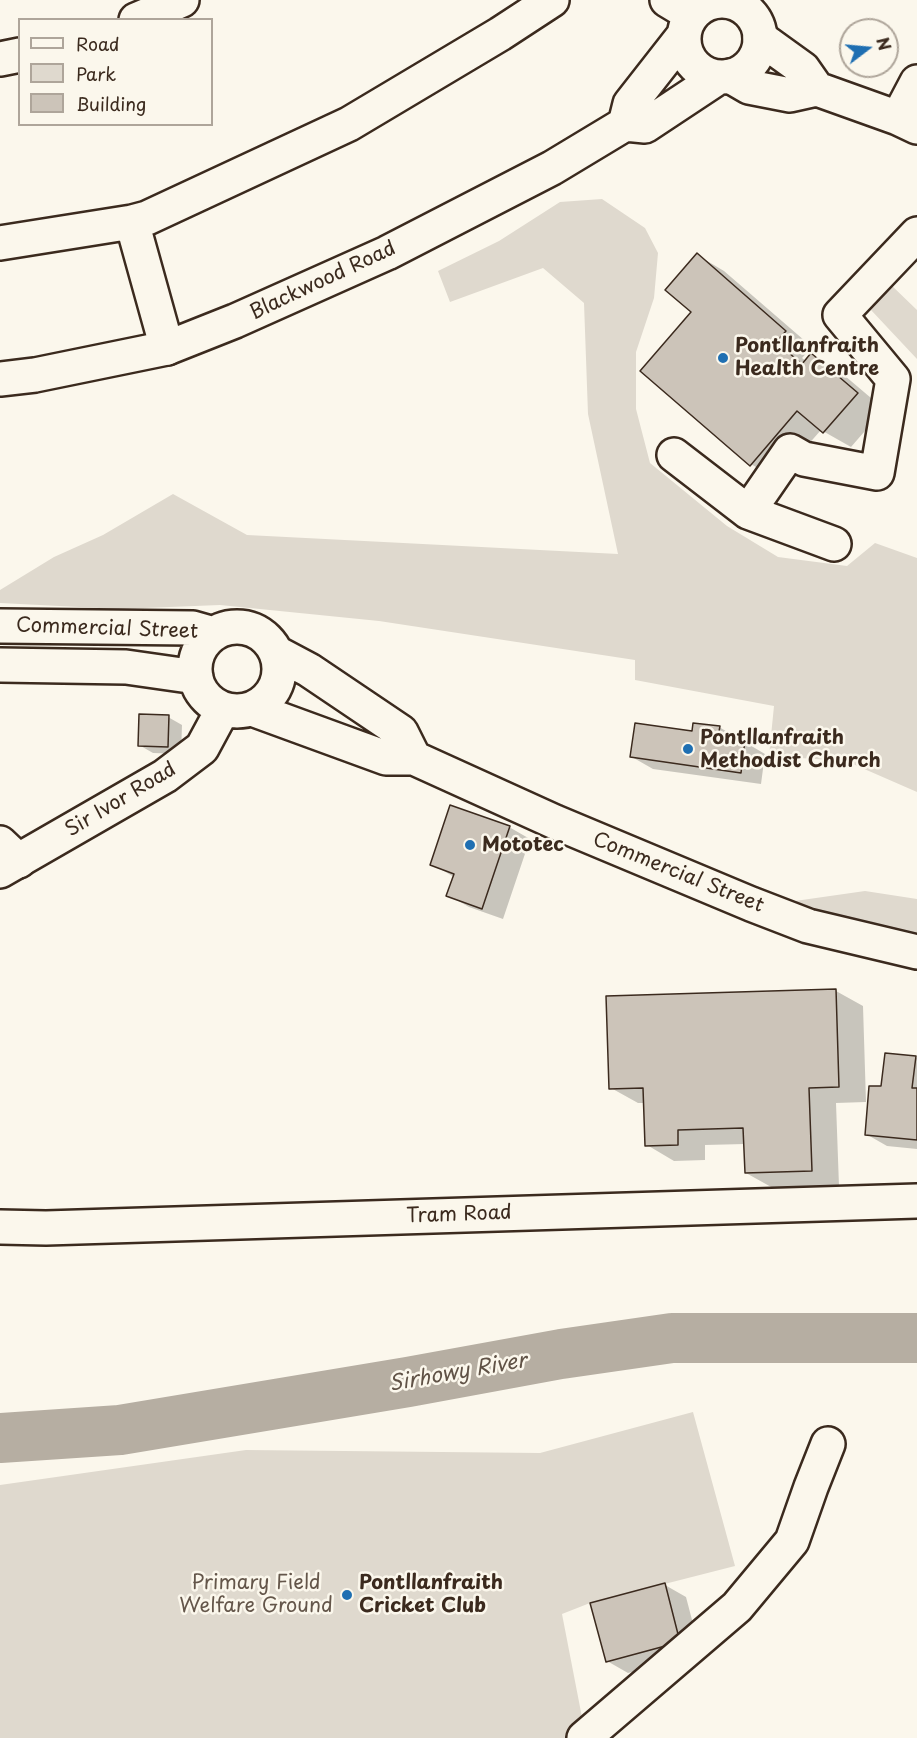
<!DOCTYPE html>
<html>
<head>
<meta charset="utf-8">
<style>
  body { margin:0 }
  #map { position:relative; width:917px; height:1738px; overflow:hidden; background:#fbf7ec; font-family:"Playpen Sans",sans-serif }
  canvas { display:block }
  .legend { position:absolute; left:18px; top:18px; width:195px; height:108px; box-sizing:border-box; background:#fbf7ec; border:2px solid #aea59a; margin:0; padding:8px 10px; list-style:none; font-size:18px; color:#3b2a1e }
  .legend li { display:flex; align-items:center; gap:12px; height:30px }
  .legend b { width:30px; border:2px solid #aea59a }
  .north { position:absolute; left:839px; top:18px; width:60px; height:60px; box-sizing:border-box; background:#fbf7ec; border:2px solid #aea59a; border-radius:50%; rotate:74deg; font-size:16px; font-weight:700; line-height:24px; text-align:center; color:#3b2a1e }
  .north::after { content:''; display:block; margin:auto; width:21px; height:27px; background:#1f6fb2; clip-path:polygon(50% 0,100% 100%,50% 72%,0 100%) }
</style>
</head>
<body>
<div id="map">
<canvas width="917" height="1738"></canvas>
<ul class="legend">
<li><b style="height:8px;background:#fbf7ec"></b>Road</li>
<li><b style="height:16px;background:#dfd9ce"></b>Park</li>
<li><b style="height:16px;background:#ccc4b9"></b>Building</li>
</ul>
<div class="north">N</div>
</div>
<script>
const g = document.querySelector('canvas').getContext('2d');
g.lineJoin = 'round';
function fillPath(path, color) { g.fillStyle = color; g.fill(path, 'evenodd'); }
function stroke(path, color, width, dash) { g.strokeStyle = color; g.lineWidth = width; g.lineCap = dash ? 'butt' : 'round'; g.setLineDash(dash || []); g.stroke(path); }
function write(font, color, halo, rows, align = 'center') {
  g.font = font + ' "Playpen Sans",sans-serif'; g.lineWidth = 5; g.setLineDash([]); g.textBaseline = 'middle'; g.strokeStyle = halo; g.fillStyle = color; for (const [text, x, y, turn = 0] of rows) {
    g.save(); g.translate(x, y); g.rotate((+turn || 0) * Math.PI / 180); g.textAlign = isNaN(turn) ? turn : align; if (halo) g.strokeText(text, 0, 0); g.fillText(text, 0, 0); g.restore();
  }
}
fillPath(new Path2D(`
  M602,199L645,228L658,253L654,298L636,352V409L650,463L727,526L778,557L847,566L875,543L917,558V792L846,761L769,756L774,706L635,680V660L379,621L220,605L119,609L0,603V590L54,557L103,535L173,494L247,535L618,554L588,414L584,303L543,268L450,302L438,271L499,241L560,202Z
  M889,283L917,310V359L871,310Z
  M865,891L917,899V938L788,902Z
  M693,1412L735,1566L590,1603L562,1614L586,1738H0V1485L246,1450L540,1453Z`), '#dfd9ce');
fillPath(new Path2D(`
  M697,255L724,271L812,347L802,358L806,361L811,355L838,370L884,409L851,447L821,430L777,480L751,464L693,312Z
  M168,717L182,725L181,754L153,753L139,745Z
  M719,727L765,754L761,784L653,769L632,757L693,732Z
  M509,827L530,839L503,919L469,907L448,895L454,877L432,864Z
  M836,991L863,1006L866,1102L836,1103L839,1186L773,1188L746,1173L745,1144L705,1145V1160L674,1161L647,1145L645,1103H638L611,1088Z
  M915,1057L917,1058V1149L887,1146L866,1134L883,1088Z
  M665,1585L686,1597L701,1654L628,1673L607,1661Z`), '#0003');
stroke(new Path2D(`
  M0,1438L120,1430L408,1382L561,1354L672,1338H917`), '#b6aea2', 50);
const building = new Path2D(`
  M697,253L786,331L776,342L802,364L811,353L858,393L823,433L797,411L750,466L640,371L691,312L665,290Z
  M139,714L169,715L168,747L138,746Z
  M635,723L692,731L693,723L720,726L718,737L745,740L741,773L630,757Z
  M450,805L510,826L482,909L446,896L454,874L430,865Z
  M836,989L839,1087L809,1088L812,1171L745,1173L743,1128L678,1130V1145L645,1146L643,1088L609,1089L606,996Z
  M885,1053L916,1056L912,1088H917V1140L865,1135L869,1086H881Z
  M665,1583L680,1642L606,1662L590,1603Z`);
fillPath(building, '#ccc4b9');
stroke(building, '#3b2a1e', 1.5);
const minor = new Path2D(`
  M667,0L692,15
  M136,20L182,0
  M760,38L803,69L817,89
  M0,59L20,55
  M730,76L749,87L790,95L817,89L898,118L917,127
  M898,118L917,82
  M132,222L167,348
  M0,243L132,222L147,218L349,124L500,34L552,0
  M674,455L748,512L834,544
  M748,512L790,451L804,459L877,473L893,379L840,315L917,234
  M0,843L19,861
  M0,1227L46,1228L917,1201
  M584,1738L737,1607L792,1541L811,1487L828,1444`);
const major = new Path2D(`
  M684 39a38 38 0 1 1 76 0a38 38 0 1 1-76 0Z
  M625,124L630,104L684,35
  M0,379L35,375L167,348L235,321L387,253L552,168L625,124L645,126L719,77
  M0,626L193,628L214,634
  M195 669a42 42 0 1 1 84 0a42 42 0 1 1-84 0Z
  M277,653L309,670L401,732L414,758
  M0,665L126,667L196,677
  M252,709L386,758H414L555,822L751,904L808,926L917,952
  M0,871L165,776L202,748L223,709`);
stroke(minor, '#3b2a1e', 38);
stroke(major, '#3b2a1e', 38);
stroke(minor, '#fbf7ec', 33);
stroke(major, '#fbf7ec', 33);
for (const [x, y, r, color] of [
  [723,358,6,"#1f6fb2"],
  [688,749,6,"#1f6fb2"],
  [470,845,6,"#1f6fb2"],
  [347,1595,6,"#1f6fb2"]
]) { const dot = new Path2D(); dot.arc(x, y, r, 0, 2 * Math.PI); g.fillStyle = color; g.fill(dot); stroke(dot, '#fbf7ec', 2); }
write('20px', '#3b2a1e', '#fbf7ec', [
  ["Blackwood Road",323,281,-25],
  ["Commercial Street",107,629,2],
  ["Sir Ivor Road",121,800,-31],
  ["Commercial Street",678,873,22],
  ["Tram Road",459,1215,-2]
]);
write('bold 20px', '#3b2a1e', '#fbf7ec', [
  ["Pontllanfraith",735,346],
  ["Health Centre",735,369],
  ["Pontllanfraith",700,738],
  ["Methodist Church",700,761],
  ["Mototec",482,845],
  ["Pontllanfraith",359,1583],
  ["Cricket Club",359,1606]
], 'left');
write('20px', '#64564a', '#fbf7ec', [
  ["Primary Field",256,1583],
  ["Welfare Ground",256,1606]
]);
write('italic 21px', '#605246', '#fbf7ec', [
  ["Sirhowy River",458,1373,-10]
]);
</script>
</body>
</html>
